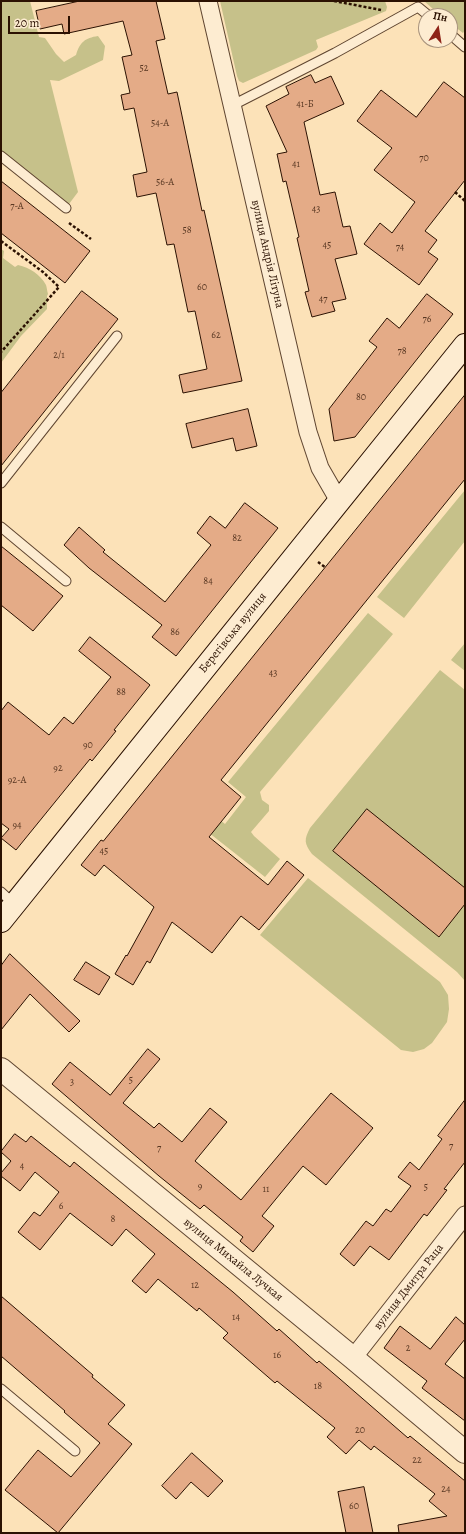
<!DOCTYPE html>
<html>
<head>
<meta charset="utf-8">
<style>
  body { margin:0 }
  #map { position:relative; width:466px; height:1534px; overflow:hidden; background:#fce2b8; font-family:Alegreya,serif }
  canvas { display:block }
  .frame { position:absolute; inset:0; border:2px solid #2b1102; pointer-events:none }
  .north { position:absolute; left:418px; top:8px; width:40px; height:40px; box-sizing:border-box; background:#fdecd1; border:1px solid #a9947e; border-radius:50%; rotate:12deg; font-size:11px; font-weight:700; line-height:16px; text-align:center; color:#2b1102 }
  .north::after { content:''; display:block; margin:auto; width:14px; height:18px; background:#8f2418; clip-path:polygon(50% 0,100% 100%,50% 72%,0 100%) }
  .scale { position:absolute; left:8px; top:16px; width:62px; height:18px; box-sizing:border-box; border:2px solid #2b1102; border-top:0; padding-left:5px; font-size:12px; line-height:14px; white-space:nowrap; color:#2b1102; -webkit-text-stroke:3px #fdecd1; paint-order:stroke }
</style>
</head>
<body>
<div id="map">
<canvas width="466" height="1534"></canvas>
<div class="frame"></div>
<div class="north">Пн</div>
<div class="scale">20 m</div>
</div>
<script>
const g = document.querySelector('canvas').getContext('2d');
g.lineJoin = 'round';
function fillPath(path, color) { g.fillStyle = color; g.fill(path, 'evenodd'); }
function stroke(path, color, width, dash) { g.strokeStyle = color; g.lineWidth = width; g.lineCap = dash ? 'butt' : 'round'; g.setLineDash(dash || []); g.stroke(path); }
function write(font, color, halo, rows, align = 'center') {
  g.font = font + ' Alegreya,serif'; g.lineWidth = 4; g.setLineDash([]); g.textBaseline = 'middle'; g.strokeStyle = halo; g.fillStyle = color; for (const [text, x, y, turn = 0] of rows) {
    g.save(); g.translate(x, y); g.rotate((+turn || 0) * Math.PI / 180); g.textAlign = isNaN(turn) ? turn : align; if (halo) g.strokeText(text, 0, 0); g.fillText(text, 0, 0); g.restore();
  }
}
fillPath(new Path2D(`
  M1,1H30L39,37L45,38L56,54L64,62L76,55C80,42 85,38 98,36L105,46L103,60L59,81L50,80L78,192L66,208L1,156Z
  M220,1H385L387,7L386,11L316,40L318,47L316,50L243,83L239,81L237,76Z
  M424,1H465V30L463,33L450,23V16H441Z
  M1,249L4,251L3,258L15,267L18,265C30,268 40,274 46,285C47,288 47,291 48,294L47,296V309L21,336L1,363Z
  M465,490V541L404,618L377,597Z
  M368,613L393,634L260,792L262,800L269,805V811L251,832L254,836L280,859L265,877L194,821L205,808L225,824L246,797L228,782Z
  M465,643V671L451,660Z
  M440,670L465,690V981L457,972L312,854C304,843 304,840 310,828Z
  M308,878L440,982L448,995L449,1009L447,1022L432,1043L424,1049L413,1052L401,1050L260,935Z`), '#c6c18a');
const building = new Path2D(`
  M80,1H156L165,39L156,41L168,94L177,92L202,211L204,210L242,381L183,393L179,375L207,369L195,311L188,312L174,244L167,245L156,193L137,197L133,175L147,172L134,108L124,110L121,95L130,93L122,57L132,55L123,21L64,34L62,24L40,29L36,11Z
  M311,75L315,83L331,76L344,104L304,122L320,195L335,192L343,227L350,226L357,254L335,259L346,299L332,302L335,311L312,317L305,292L309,291L297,238L299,237L286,181L283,182L277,154L287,152L266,106L289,94L286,87Z
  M444,82L465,98V180L425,231L437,240L428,252L438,259L419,285L364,244L380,223L392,233L415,202L374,170L392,148L357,121L381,90L416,117Z
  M1,181L90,251L65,283L1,233Z
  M82,291L118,319L1,466V393Z
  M427,294L453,314L355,437L334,441L329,409L377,347L369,341L387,318L399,328Z
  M465,395V479L221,780L241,797L209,837L268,885L287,861L304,875L259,930L241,916L212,953L172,922L150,963L147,961L133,985L115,974L126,955L127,956L154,907L104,865L95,876L81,865L101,840L103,841Z
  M248,409L257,446L236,451L233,438L192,448L186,424Z
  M245,503L278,528L176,656L152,637L162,625L89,568L64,545L79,527L105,550L103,552L165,602L211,545L197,533L210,516L225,528Z
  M1,546L63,596L33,631L1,605Z
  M90,637L150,685L114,730L116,731L92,761L90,759L16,850L1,838L9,829L1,823V711L8,702L49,735L64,717L73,724L111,677L79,651Z
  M367,809L465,888V904L439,937L333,851Z
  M10,954L80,1021L69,1032L30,994L1,1030V966Z
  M86,962L110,977L99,995L74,980Z
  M148,1049L160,1059L123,1103L154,1128L159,1123L182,1142L210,1108L227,1122L195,1161L241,1200L331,1093L373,1128L326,1185L303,1166L262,1216L274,1226L253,1252L240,1241L243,1237L204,1205L200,1209L159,1176L52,1084L70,1062L110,1095Z
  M465,1100V1162L444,1189L447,1190L427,1216L424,1214L389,1260L370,1246L354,1266L340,1254L366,1221L373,1226L386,1209L391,1212L411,1186L398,1177L410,1162L419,1170L442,1139L438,1136Z
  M15,1134L26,1142L31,1136L70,1167L74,1162L233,1292L277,1331L279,1329L317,1363L319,1361L340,1379L408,1438L410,1436L465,1481V1533H399L398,1525L447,1516L429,1501L435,1494L374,1446L371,1450L359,1440L346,1454L327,1437L335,1428L277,1381L275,1383L223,1338L228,1333L199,1308L197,1311L158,1279L146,1293L132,1281L155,1254L126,1229L112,1246L70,1213L40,1250L18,1232L34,1212L40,1216L59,1192L35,1172L20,1191L1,1176V1173L11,1161L1,1152Z
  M1,1296L93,1375L92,1377L125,1405L108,1424L132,1444L58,1533L5,1490L38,1450L71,1477L100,1443L64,1412L65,1411L1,1356Z
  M456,1317L465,1325V1339L445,1364L465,1379V1421L422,1388L427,1381L384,1348L400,1326L430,1349Z
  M192,1453L223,1481L208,1497L191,1482L176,1499L162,1486Z
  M364,1487L373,1533H346L338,1492Z`);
fillPath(building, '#e4ab87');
stroke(building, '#2b1102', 1);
const service = new Path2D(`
  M450,34L465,47
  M233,105L335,53L418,7L429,16
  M1,156L66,208
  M1,483L117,336
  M1,527L66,581
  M1,892L15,905
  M1,1389L75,1451`);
const minor = new Path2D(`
  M208,1L308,432L320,468L339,501
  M353,1358L465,1215`);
const tertiary = new Path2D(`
  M1,1069L353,1358L465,1452`);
const secondary = new Path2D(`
  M1,921L465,345`);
stroke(service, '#5f4530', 11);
stroke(minor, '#5f4530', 19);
stroke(tertiary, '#5f4530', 24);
stroke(secondary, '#2b1102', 24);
stroke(new Path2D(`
  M334,1L381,10
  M455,192L465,201
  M69,223L91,239
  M1,241L43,272L59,287L1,352
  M318,562L325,567`), '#2b1102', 2.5, [3, 2]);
stroke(service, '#fdecd1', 9);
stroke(minor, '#fdecd1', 17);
stroke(tertiary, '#fdecd1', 22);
stroke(secondary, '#fdecd1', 22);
write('10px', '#593823', null, [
  ["52",144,69],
  ["41-Б",305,105],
  ["54-А",160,124],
  ["70",424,159],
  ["41",296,165],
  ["56-А",165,183],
  ["7-А",17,207],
  ["43",316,210],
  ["58",187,231],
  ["45",327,246],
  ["74",400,248],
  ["60",202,288],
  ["47",323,300],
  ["76",427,320],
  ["62",216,336],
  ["78",402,352],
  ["2/1",59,356],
  ["80",361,398],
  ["82",237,539],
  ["84",208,582],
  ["86",175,633],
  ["43",273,674],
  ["88",121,693],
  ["90",88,746],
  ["92",58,769],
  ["92-А",17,781],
  ["94",17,826],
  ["45",104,852],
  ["5",131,1081],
  ["3",72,1083],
  ["7",451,1147],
  ["7",159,1149],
  ["4",22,1167],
  ["9",200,1187],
  ["5",426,1188],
  ["11",266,1190],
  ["6",61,1207],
  ["8",113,1220],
  ["12",195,1286],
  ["14",236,1318],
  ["2",408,1349],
  ["16",277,1356],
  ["18",318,1387],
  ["20",360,1431],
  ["22",417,1461],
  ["24",446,1490],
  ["60",354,1507]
]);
write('12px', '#2b1102', '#fdecd1', [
  ["вулиця Андрія Літуна",267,254,77],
  ["Берегівська вулиця",233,633,-51],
  ["вулиця Михайла Лучкая",233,1260,39],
  ["вулиця Дмитра Раца",409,1287,-52]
]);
</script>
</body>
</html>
